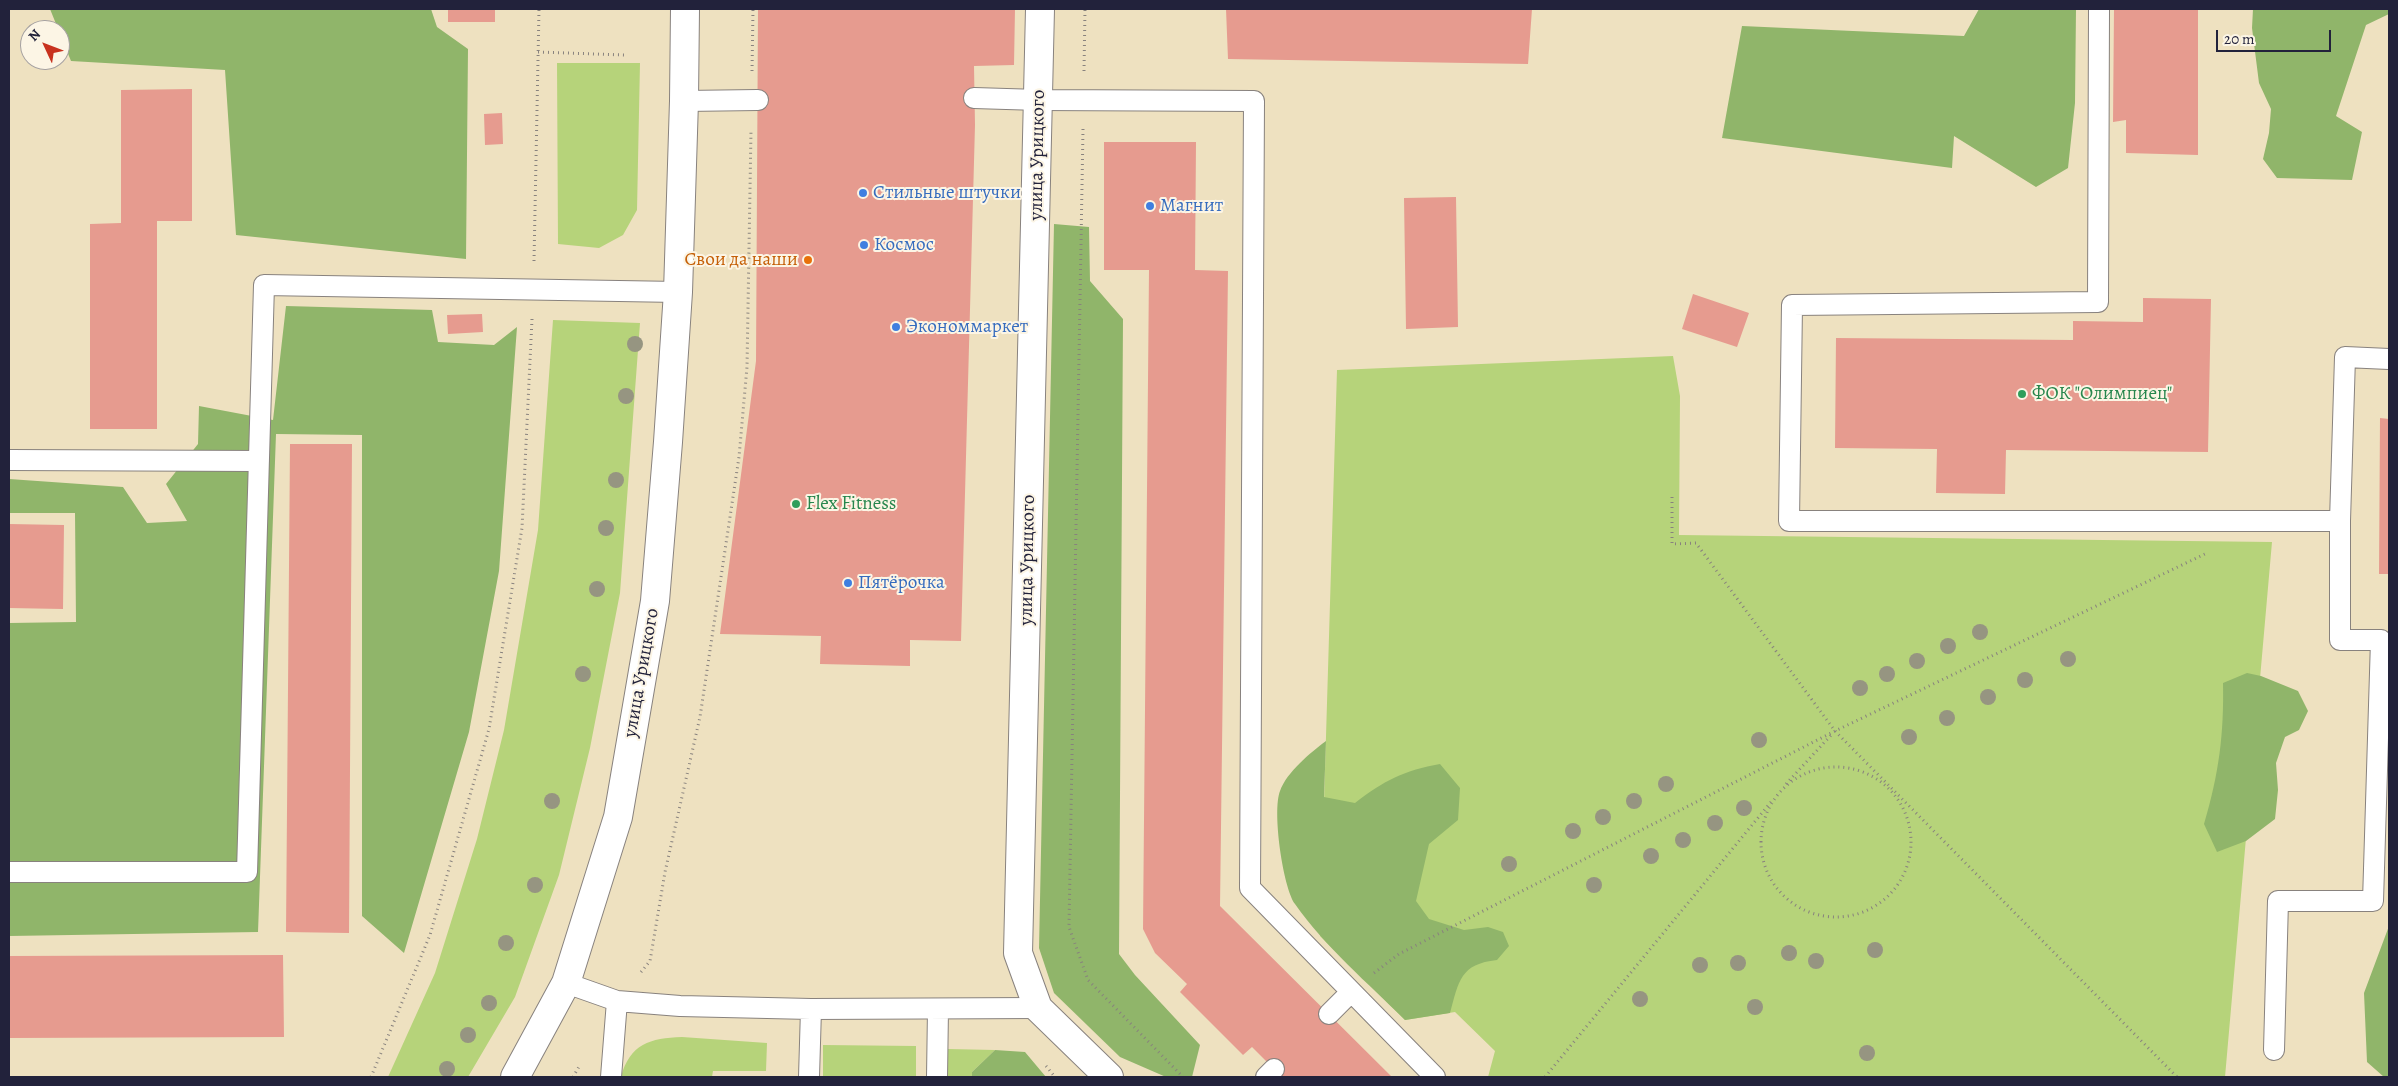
<!DOCTYPE html>
<html>
<head>
<meta charset="utf-8">
<style>
  body { margin:0 }
  #map { position:relative; width:2398px; height:1086px; overflow:hidden; background:#eee1c0; font-family:Alegreya,serif }
  canvas { display:block }
  .frame { position:absolute; inset:0; border:10px solid #22223b; pointer-events:none }
  .north { position:absolute; left:20px; top:20px; width:50px; height:50px; box-sizing:border-box; background:#fcf5e5; border:1px solid #a5a1a1; border-radius:50%; rotate:313deg; font-size:14px; font-weight:700; line-height:20px; text-align:center; color:#22223b }
  .north::after { content:''; display:block; margin:auto; width:18px; height:22px; background:#c8321e; clip-path:polygon(50% 0,100% 100%,50% 72%,0 100%) }
  .scale { position:absolute; left:2216px; top:30px; width:115px; height:22px; box-sizing:border-box; border:2px solid #22223b; border-top:0; padding-left:6px; font-size:15px; line-height:18px; white-space:nowrap; color:#22223b; -webkit-text-stroke:4px #fcf5e5; paint-order:stroke }
</style>
</head>
<body>
<div id="map">
<canvas width="2398" height="1086"></canvas>
<div class="frame"></div>
<div class="north">N</div>
<div class="scale">20 m</div>
</div>
<script>
const g = document.querySelector('canvas').getContext('2d');
g.lineJoin = 'round';
function fillPath(path, color) { g.fillStyle = color; g.fill(path, 'evenodd'); }
function stroke(path, color, width, dash) { g.strokeStyle = color; g.lineWidth = width; g.lineCap = dash ? 'butt' : 'round'; g.setLineDash(dash || []); g.stroke(path); }
function write(font, color, halo, rows, align = 'center') {
  g.font = font + ' Alegreya,serif'; g.lineWidth = 4; g.setLineDash([]); g.textBaseline = 'middle'; g.strokeStyle = halo; g.fillStyle = color; for (const [text, x, y, turn = 0] of rows) {
    g.save(); g.translate(x, y); g.rotate((+turn || 0) * Math.PI / 180); g.textAlign = isNaN(turn) ? turn : align; if (halo) g.strokeText(text, 0, 0); g.fillText(text, 0, 0); g.restore();
  }
}
fillPath(new Path2D(`
  M557,63H640L637,210L623,235L599,248L558,244Z
  M553,320L640,323L620,593L590,748L559,875L515,997L468,1077H388L435,973L477,839L504,730L538,530Z
  M1673,356L1680,396L1679,535L2272,542L2225,1077H1488L1495,1051L1455,1012L1405,1020L1320,936L1337,370Z
  M682,1037L767,1043L766,1071H713L712,1077H621C630,1044 650,1038 682,1037Z
  M823,1045L916,1046V1077H823Z
  M948,1049L995,1050L972,1072V1077H948Z`), '#b6d37a');
fillPath(new Path2D(`
  M50,9H431L437,27L468,49L466,259L236,235L225,70L71,61Z
  M1979,9H2076L2075,103L2068,168L2036,187L1954,136L1952,168L1722,138L1742,26L1964,36Z
  M2253,9H2389V14L2366,25L2336,116L2362,132L2352,180L2277,178L2263,159L2269,133L2271,109L2259,83L2252,28Z
  M1054,224L1089,227L1090,281L1123,319L1119,954L1135,975L1200,1045L1192,1077H1166L1120,1057L1054,993L1039,948Z
  M286,306L432,310L438,342L494,345L517,327L499,571L469,732L404,953L362,916V435L276,434L258,932L9,936V623L76,622L75,513H9V479L123,487L147,523L187,521L166,484L198,444L199,406L273,420Z
  M2247,673L2261,676L2298,691L2308,711L2299,730L2285,737L2276,763L2278,790L2275,819L2246,841L2217,852L2204,824C2219,774 2224,734 2223,683Z
  M1326,741L1324,797L1355,803C1383,781 1405,770 1440,764L1460,788L1458,820L1429,844L1416,901L1429,919L1464,930L1488,927L1503,932L1509,946L1497,960C1460,964 1459,981 1450,1013L1405,1020C1368,983 1325,947 1295,904C1283,887 1272,811 1280,791C1287,772 1310,753 1326,741Z
  M2389,926V1077H2384L2367,1062L2364,993Z
  M995,1050L1025,1052L1046,1077H972V1072Z`), '#90b56a');
fillPath(new Path2D(`
  M448,9H495V22H448Z
  M758,9H1015L1014,65L974,66L975,125L961,641L910,640V666L820,664L821,636L720,634L756,361Z
  M1226,9H1532L1528,64L1228,59Z
  M2114,9H2198V155L2126,153V120L2113,122Z
  M192,89V221H157V429H90V224L121,223V90Z
  M502,113L503,144L485,145L484,114Z
  M1104,142H1196L1195,270L1228,271L1220,906L1392,1077H1282L1252,1047L1243,1055L1180,992L1187,984L1155,953L1143,929L1149,270H1104Z
  M1456,197L1458,327L1406,329L1404,198Z
  M1693,294L1749,313L1737,347L1682,329Z
  M2143,298L2211,299L2208,452L2006,450L2005,494L1936,493L1937,449L1835,448L1836,338L2073,340V321L2143,322Z
  M482,314L483,332L448,334L447,315Z
  M2380,418L2389,419V574H2379Z
  M290,444H352L349,933L286,932Z
  M9,524L64,525L63,609L9,608Z
  M283,955L284,1037L9,1038V956Z`), '#e69b8f');
const service = new Path2D(`
  M2099,9L2098,302L1792,305L1789,521H2340
  M974,98L1039,100L1254,101L1250,888L1435,1077
  M684,101L758,100
  M9,460L259,461
  M9,872H247L264,285L678,292
  M566,983L617,1001L680,1006L811,1009L1038,1008
  M1329,1014L1350,993
  M2274,1050L2278,901H2373L2381,640H2340V521L2345,357L2389,359
  M611,1077L617,1001
  M809,1077L811,1009
  M937,1077L938,1009
  M1266,1077L1274,1069`);
const minor = new Path2D(`
  M1040,9L1018,953L1038,1008L1109,1077`);
const tertiary = new Path2D(`
  M515,1077L566,983L618,817L655,601L668,442L678,292L684,101L685,9`);
stroke(service, '#88827e', 22);
stroke(minor, '#88827e', 30);
stroke(tertiary, '#88827e', 30);
stroke(new Path2D(`
  M538,52L624,55
  M752,71L753,9
  M1084,71L1085,9
  M1083,129L1069,927L1088,980L1183,1077
  M534,261L539,9
  M1672,497V544L1696,543L1835,731L2177,1077
  M1761 842a75 75 0 1 1 150 0a75 75 0 1 1-150 0Z
  M1786,784L1833,733
  M641,972L650,961L665,872L700,717L739,457L747,367L751,130
  M1374,973L1399,954L1835,731L2207,553
  M1046,1066L1055,1077
  M371,1077L430,935L489,729L522,528L532,319
  M573,1077L580,1065
  M1545,1077L1771,802`), '#88827e', 3, [1, 4]);
stroke(service, '#fff', 20);
stroke(minor, '#fff', 28);
stroke(tertiary, '#fff', 28);
g.fillStyle = '#969581';
for (const [x, y] of [
  [635,344],
  [626,396],
  [616,480],
  [606,528],
  [597,589],
  [1980,632],
  [1948,646],
  [2068,659],
  [1917,661],
  [583,674],
  [1887,674],
  [2025,680],
  [1860,688],
  [1988,697],
  [1947,718],
  [1909,737],
  [1759,740],
  [1666,784],
  [552,801],
  [1634,801],
  [1744,808],
  [1603,817],
  [1715,823],
  [1573,831],
  [1683,840],
  [1651,856],
  [1509,864],
  [535,885],
  [1594,885],
  [506,943],
  [1875,950],
  [1789,953],
  [1816,961],
  [1738,963],
  [1700,965],
  [1640,999],
  [489,1003],
  [1755,1007],
  [468,1035],
  [1867,1053],
  [447,1069]
]) { g.beginPath(); g.arc(x, y, 8, 0, 2 * Math.PI); g.fill(); }
for (const [x, y, r, color] of [
  [863,193,5,"#3f7fe0"],
  [1150,206,5,"#3f7fe0"],
  [864,245,5,"#3f7fe0"],
  [808,260,5,"#e8710a"],
  [896,327,5,"#3f7fe0"],
  [2022,394,5,"#2e9e5b"],
  [796,504,5,"#2e9e5b"],
  [848,583,5,"#3f7fe0"]
]) { const dot = new Path2D(); dot.arc(x, y, r, 0, 2 * Math.PI); g.fillStyle = color; g.fill(dot); stroke(dot, '#fcf5e5', 2); }
write('19px', '#22223b', '#fcf5e5', [
  ["улица Урицкого",1038,155,-89],
  ["улица Урицкого",1028,560,-89],
  ["улица Урицкого",642,673,-80]
]);
write('19px', '#366cbe', '#fcf5e5', [
  ["Стильные штучки",873,193],
  ["Магнит",1160,206],
  ["Космос",874,245],
  ["Экономмаркет",906,327],
  ["Пятёрочка",858,583]
], 'left');
write('19px', '#c56008', '#fcf5e5', [
  ["Свои да наши",798,260]
], 'right');
write('19px', '#27864d', '#fcf5e5', [
  ["ФОК \"Олимпиец\"",2032,394],
  ["Flex Fitness",806,504]
], 'left');
</script>
</body>
</html>
